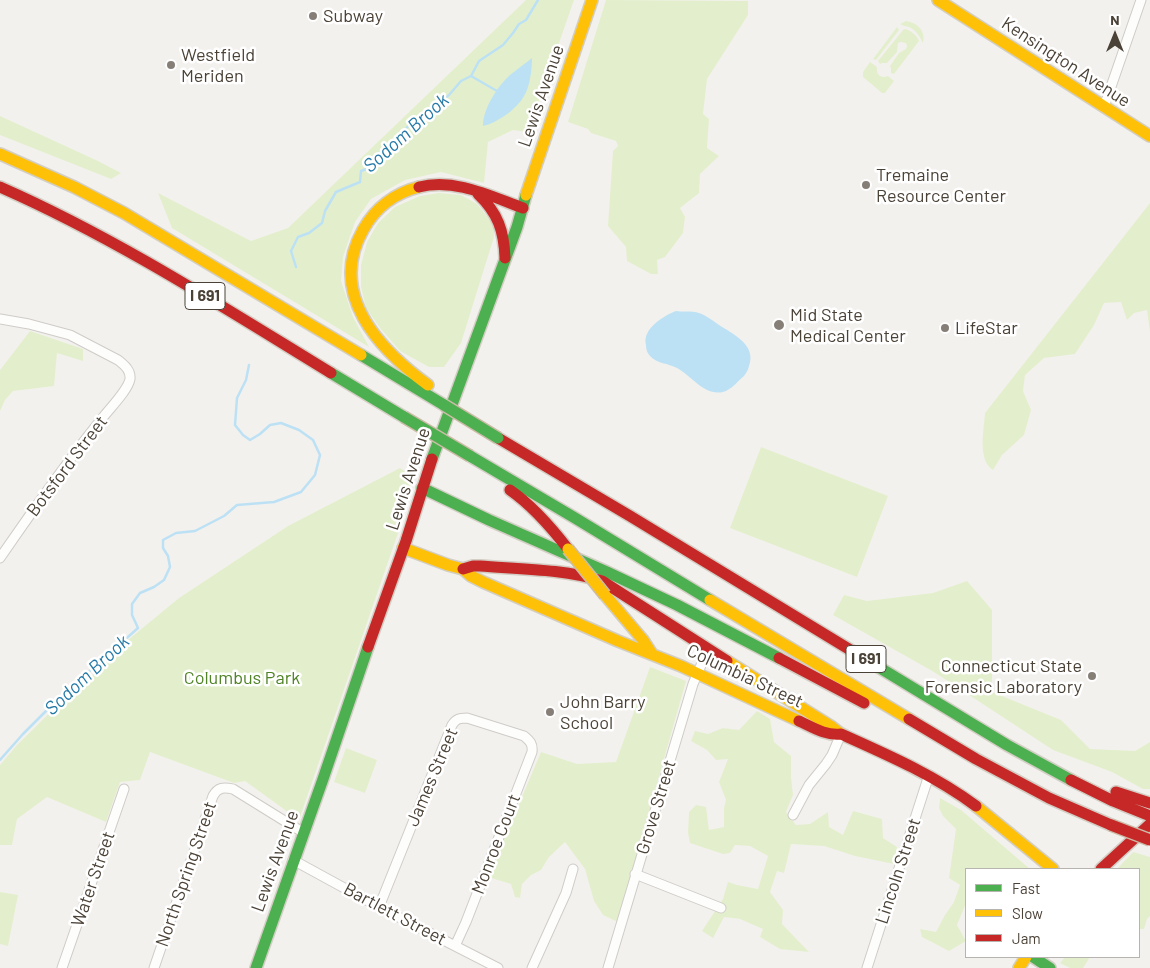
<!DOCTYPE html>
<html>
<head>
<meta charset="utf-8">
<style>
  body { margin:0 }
  #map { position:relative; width:1150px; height:968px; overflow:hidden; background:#f3f1ee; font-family:Barlow,sans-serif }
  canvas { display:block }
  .legend { position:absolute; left:965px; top:868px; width:175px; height:90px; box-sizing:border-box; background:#fff; border:1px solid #b7b3af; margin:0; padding:6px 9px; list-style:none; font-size:15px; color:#4b4237 }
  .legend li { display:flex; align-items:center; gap:10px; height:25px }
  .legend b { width:25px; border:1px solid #b7b3af }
  .north { position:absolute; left:1090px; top:10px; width:50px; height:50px; -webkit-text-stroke:4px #fff; paint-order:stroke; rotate:0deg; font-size:14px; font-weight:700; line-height:20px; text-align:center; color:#4b4237 }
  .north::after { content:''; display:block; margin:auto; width:18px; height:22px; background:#4b4237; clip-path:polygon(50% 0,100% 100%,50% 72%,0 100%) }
</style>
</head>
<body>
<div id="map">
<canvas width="1150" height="968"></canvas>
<ul class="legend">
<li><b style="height:6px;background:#4caf50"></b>Fast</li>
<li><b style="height:6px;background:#ffc107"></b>Slow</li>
<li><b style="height:6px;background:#c62828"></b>Jam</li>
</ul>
<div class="north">N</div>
</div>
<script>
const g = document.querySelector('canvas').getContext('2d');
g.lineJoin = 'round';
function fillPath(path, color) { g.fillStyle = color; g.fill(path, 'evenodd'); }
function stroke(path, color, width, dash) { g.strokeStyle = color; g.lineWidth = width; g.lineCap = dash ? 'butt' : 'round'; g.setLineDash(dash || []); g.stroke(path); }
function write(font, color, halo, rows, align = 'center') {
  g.font = font + ' Barlow,sans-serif'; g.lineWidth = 5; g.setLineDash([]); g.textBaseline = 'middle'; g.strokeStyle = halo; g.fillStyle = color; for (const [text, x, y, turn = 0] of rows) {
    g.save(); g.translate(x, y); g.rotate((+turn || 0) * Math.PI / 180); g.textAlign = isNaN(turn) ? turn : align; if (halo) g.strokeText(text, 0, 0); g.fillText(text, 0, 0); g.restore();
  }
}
fillPath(new Path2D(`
  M526,0H574L528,132L513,130L488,142L484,183L441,172L405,180L371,199L355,222L343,257L341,281L353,317L369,347L172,228L158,193L251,241L288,228Z
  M606,0L748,1V15L707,79L703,114L709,119L707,148L719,156L700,174L699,193L680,208L685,217L683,233L665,257L657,260L658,274H651L627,261L626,247L608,226L613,151L618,146L616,141L591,133L588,129L568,122Z
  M906,21C918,23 926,31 923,43C920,37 916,30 909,27C906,26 903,26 900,24Z
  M897,27L899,30L876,60L873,59Z
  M905,29C910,30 917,35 919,41L894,74L891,73V69L890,66L899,53L906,49L907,46L906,43L901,42L898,43L897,52L887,63H882L880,64L878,61L903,30Z
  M870,62L877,67C876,75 881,79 888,76L894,81L885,93H882L863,77V72Z
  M0,116L98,161L121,173L111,179L0,135Z
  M439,193L461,195L477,204L494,225V237L461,343L444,367H429L400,351L380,328L366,308L361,287V265L367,242L378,223L395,207L420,196Z
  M1150,203V332L1147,310L1134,313L1127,320L1121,302L1104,303L1094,325L1075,354L1044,358L1025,375L1023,391L1031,410L1024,435L1002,455L993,470C977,460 984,429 985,413Z
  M30,331L83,349V361L57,353L54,386L13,391L5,400L0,411V370Z
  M761,447L888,496L857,577L730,528Z
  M400,468L413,477L398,533L299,820L245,781L234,783L150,752L140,780L120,782L106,822L47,797L17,819L12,845H0V765L17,745L74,689L76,695L91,676L128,640L179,598L288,526Z
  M967,581L992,610V692L1061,720L1090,749L1135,751L1150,742V789H1143L1112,772L1053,750L934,672L833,615L844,595L867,601L933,593Z
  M650,667L686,681L618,922L603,915L594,901L585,869L565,842L549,857L541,870L531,875L522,884L520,898L515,897L511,884L488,877L541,752L577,764L616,762Z
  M757,711L770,719L774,742L791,756V777L793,795L786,812L796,825L810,824L828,812L829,827L843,835L853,811L882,819L883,838L897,847L894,864L855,856L824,846L791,844L784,873L777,871L770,892L783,910L782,924L809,952L780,949L760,937L763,929L740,919L724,917L713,938L702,931L723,899L728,882L737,885L758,889L768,856L750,846L735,845L730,853L723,854L690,843L688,833L689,812L696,805L706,807L709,830L724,827V808L726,800L719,782L728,759L716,760L707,750L691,741L695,731L708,734L723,728L739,730Z
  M346,748L377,760L365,793L334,782Z
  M940,798L961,810L1030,869H966V903L957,925L966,941L949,951L922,937L920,929L936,932L945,915L954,902L960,885L949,878L956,829L943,816L939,808Z
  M1133,852L1150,857V916L1147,919L1144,929H1139V869H1117Z
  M0,892L18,895L8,946L0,944Z
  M1065,957H1090L1083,968H1070L1060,963Z`), '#e3efcc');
fillPath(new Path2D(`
  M532,58C532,69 530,87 524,96C517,109 497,123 483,126C483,108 498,86 510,75C517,69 525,64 532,58Z
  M676,311C682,312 689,311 695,312C703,313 712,320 719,325C733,334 757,345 749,366C748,370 747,372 744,376C738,381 731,390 723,392C704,396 692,376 677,368C668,363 657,364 650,356C647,353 646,349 646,345C642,329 663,316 676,311Z`), '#bce1f4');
stroke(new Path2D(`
  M471,76L497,91
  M296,267L291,251L298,237L309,233L322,223L325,211L336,192L360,182L361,171L369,168L374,156L396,142L412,121L431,109L449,95L461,81L471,76L479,61L503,45L513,33L519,24L526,20L538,0
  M0,760L23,734L57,700L138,628L132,615V604L140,593L154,587L164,580L170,567L168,556L163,548V540L176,533L195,531L224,516L237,505L274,502L301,492L315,475L320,455L313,440L299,430L281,423L270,425L260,434L250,440L243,435L235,425L237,398L246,380L249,365`), '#bce1f4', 2.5);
const street = new Path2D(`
  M1104,107L1141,0
  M0,319L29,324L70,335L118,360C124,365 131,370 130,379C128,390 111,407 104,416C67,461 33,510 0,558
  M793,815L809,785L826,764L832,755L841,734
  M293,860L379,907L498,968
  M635,874L721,908
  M379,907L452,725C456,719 459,718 467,718L524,736C530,741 533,744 532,752L466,922L455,946
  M62,968L124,789
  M154,968L213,796C218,787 224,787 233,789L304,833
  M532,968L566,893L573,869
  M608,968L693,684L702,663L712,651
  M867,968L929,775`);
const fast = new Path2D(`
  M361,355L444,405
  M331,373L404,417
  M470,456L575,518L710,600
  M432,459L517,227L526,195
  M422,488L489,520L607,572L677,605L779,658
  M857,654L1007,745L1071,780
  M1033,957L1050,968
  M256,968L323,779L368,647`);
const slow = new Path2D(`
  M938,0L1150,136
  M0,154L74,187L124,213L361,355
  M419,187C395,193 375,208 363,230C327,294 379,349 428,385
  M526,195L592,0
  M403,548L448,565L463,569L471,576L483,582L618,641L681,666L799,721
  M605,595L643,640L652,654
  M710,600L909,719
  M727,661L832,727L841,734
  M976,806L1053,869
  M1019,968L1026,957`);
const jam = new Path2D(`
  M0,187C116,238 223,307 331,373
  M419,187C455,178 490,196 523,208
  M478,194C498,213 504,231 505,258
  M498,438L630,516L857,654
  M510,490C533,506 551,527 568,549
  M463,569L473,566H480C519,569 565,569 602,581L727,661
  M368,647L406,541L432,459
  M779,658L864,703
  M909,719L976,759L1049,798L1111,825
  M799,721C812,727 826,736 841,734C888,755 934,775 976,806
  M1071,780L1113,801L1150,816
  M1116,792L1150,803
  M1101,869L1150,824`);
stroke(street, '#cfccc8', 11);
stroke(fast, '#d3cec4', 14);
stroke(slow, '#d3cec4', 14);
stroke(jam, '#d3cec4', 14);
stroke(street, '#fdfdfc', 9);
stroke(fast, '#4caf50', 11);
stroke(slow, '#ffc107', 11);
stroke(jam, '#c62828', 11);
const fastBridge = new Path2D(`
  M444,405L498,438
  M404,417L470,456`);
const slowBridge = new Path2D(`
  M568,549L605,595`);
const jamBridge = new Path2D(`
  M1111,825L1150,840`);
stroke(fastBridge, '#ccbca7', 14, []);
stroke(slowBridge, '#ccbca7', 14, []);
stroke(jamBridge, '#ccbca7', 14, []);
stroke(fastBridge, '#4caf50', 11);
stroke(slowBridge, '#ffc107', 11);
stroke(jamBridge, '#c62828', 11);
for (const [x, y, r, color] of [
  [313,16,5,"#867f77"],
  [171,65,5,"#867f77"],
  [866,185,5,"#867f77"],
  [779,325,6,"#867f77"],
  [945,328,5,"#867f77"],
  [1092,676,5,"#867f77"],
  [550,712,5,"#867f77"]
]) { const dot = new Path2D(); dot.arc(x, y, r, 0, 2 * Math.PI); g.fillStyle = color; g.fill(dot); stroke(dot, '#fff', 2); }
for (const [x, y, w] of [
  [205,296,40],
  [866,659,40]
]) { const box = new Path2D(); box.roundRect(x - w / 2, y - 13.5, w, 27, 4); g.fillStyle = '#fff'; g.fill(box); stroke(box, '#4b4237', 1); }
write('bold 16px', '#4b4237', null, [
  ["I 691",205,296],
  ["I 691",866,659]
]);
write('18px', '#4b4237', '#fff', [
  ["Subway",323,16],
  ["Westfield",181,55],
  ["Meriden",181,76],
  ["Tremaine",876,175],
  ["Resource Center",876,196],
  ["Mid State",790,315],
  ["Medical Center",790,336],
  ["LifeStar",955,328],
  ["Connecticut State",1082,666,"right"],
  ["Forensic Laboratory",1082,687,"right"],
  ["John Barry",560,702],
  ["School",560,723]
], 'left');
write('18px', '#4b4237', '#fff', [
  ["Kensington Avenue",1066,62,33],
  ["Lewis Avenue",541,96,-71],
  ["Botsford Street",67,466,-53],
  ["Lewis Avenue",408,479,-72],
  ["Columbia Street",745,676,25],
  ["James Street",432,777,-67],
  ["Grove Street",656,807,-73],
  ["Monroe Court",496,844,-69],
  ["Lewis Avenue",275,861,-70],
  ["Lincoln Street",898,871,-72],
  ["North Spring Street",186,874,-71],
  ["Water Street",93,879,-71],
  ["Bartlett Street",395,914,28]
]);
write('18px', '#4f8325', '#fff', [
  ["Columbus Park",242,678]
]);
write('italic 19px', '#2479a7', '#fff', [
  ["Sodom Brook",406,133,-42],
  ["Sodom Brook",87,675,-43]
]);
</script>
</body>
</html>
